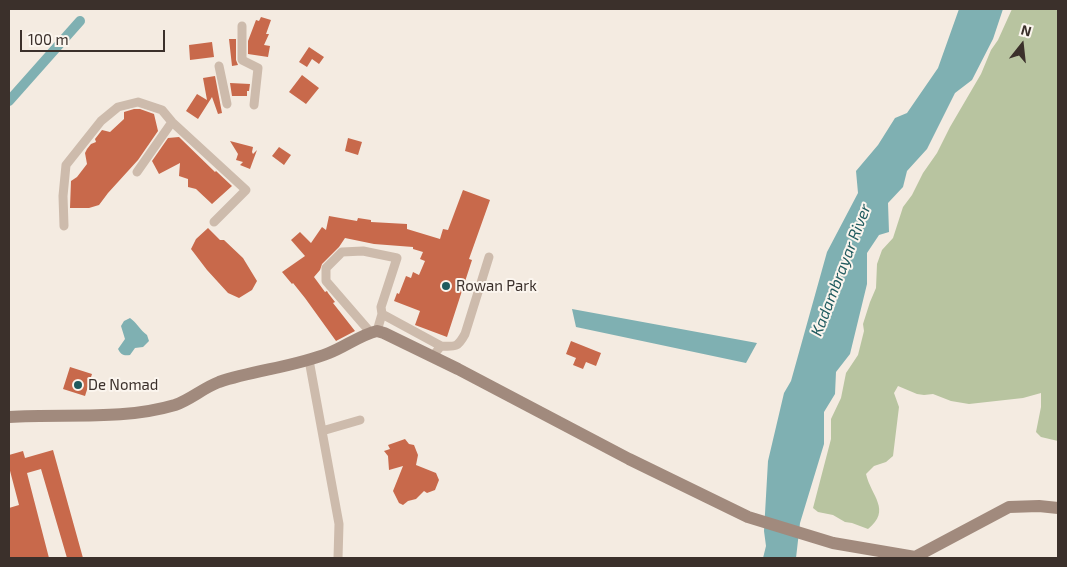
<!DOCTYPE html>
<html>
<head>
<meta charset="utf-8">
<style>
  body { margin:0 }
  #map { position:relative; width:1067px; height:567px; overflow:hidden; background:#f4ebe1; font-family:"Exo 2",sans-serif }
  canvas { display:block }
  .frame { position:absolute; inset:0; border:10px solid #3b302b; pointer-events:none }
  .north { position:absolute; left:997px; top:20px; width:50px; height:50px; -webkit-text-stroke:4px #fbf5ee; paint-order:stroke; rotate:16deg; font-size:14px; font-weight:700; line-height:20px; text-align:center; color:#3b302b }
  .north::after { content:''; display:block; margin:auto; width:18px; height:22px; background:#3b302b; clip-path:polygon(50% 0,100% 100%,50% 72%,0 100%) }
  .scale { position:absolute; left:20px; top:30px; width:145px; height:22px; box-sizing:border-box; border:2px solid #3b302b; border-top:0; padding-left:6px; font-size:15px; line-height:18px; white-space:nowrap; color:#3b302b; -webkit-text-stroke:4px #fbf5ee; paint-order:stroke }
</style>
</head>
<body>
<div id="map">
<canvas width="1067" height="567"></canvas>
<div class="frame"></div>
<div class="north">N</div>
<div class="scale">100 m</div>
</div>
<script>
const g = document.querySelector('canvas').getContext('2d');
g.lineJoin = 'round';
function fillPath(path, color) { g.fillStyle = color; g.fill(path, 'evenodd'); }
function stroke(path, color, width, dash) { g.strokeStyle = color; g.lineWidth = width; g.lineCap = dash ? 'butt' : 'round'; g.setLineDash(dash || []); g.stroke(path); }
function write(font, color, halo, rows, align = 'center') {
  g.font = font + ' "Exo 2",sans-serif'; g.lineWidth = 4; g.setLineDash([]); g.textBaseline = 'middle'; g.strokeStyle = halo; g.fillStyle = color; for (const [text, x, y, turn = 0] of rows) {
    g.save(); g.translate(x, y); g.rotate((+turn || 0) * Math.PI / 180); g.textAlign = isNaN(turn) ? turn : align; if (halo) g.strokeText(text, 0, 0); g.fillText(text, 0, 0); g.restore();
  }
}
fillPath(new Path2D(`
  M1012,9H1058V441L1041,437L1036,432L1041,407V393L1023,398L969,404L951,401L933,394L924,395L917,394L898,386L894,393L899,407L893,456L886,462L874,466L866,474C871,496 892,510 868,529L852,523L845,522L833,515L818,512L813,508L831,439V419L841,398L846,373L858,355L864,331L863,324L870,302L876,288L877,264L882,250L893,238L903,207L912,195L923,173L937,153L950,127L981,74L991,50L998,40Z`), '#b8c4a0');
fillPath(new Path2D(`
  M959,9H1003L993,39L972,80L955,93L927,149L907,171L903,187L888,203L889,232L879,235L867,253V284L850,354L836,372L835,394L824,412V444L800,523L796,558H763L766,546L764,531L768,461L784,393L791,381L827,252L858,193L856,171L878,145L895,118L907,113L938,68Z
  M572,309L757,343L746,363L576,327Z
  M130,318C137,323 140,330 147,335L149,341L143,347L135,348L130,355C124,356 121,355 118,349L125,339L121,326L124,321Z`), '#7fb0b2');
stroke(new Path2D(`
  M9,101L80,21`), '#7fb0b2', 10);
fillPath(new Path2D(`
  M261,17L271,20L266,34H269L264,45L270,46L268,57L248,54V41L256,20L259,21Z
  M229,39H236V60L238,65L232,66Z
  M212,42L214,57L190,60L189,45Z
  M309,47L324,57L319,64L312,59L307,67L299,62Z
  M302,75L319,88L306,104L289,92Z
  M215,76L222,113L218,114L212,97L198,119L186,111L197,94L207,100L203,78Z
  M230,83L250,84L249,91H247V96H232Z
  M134,109H140L154,114L158,131L138,160L108,193L99,205L89,208H70L71,181L77,177L87,164L85,153L87,149L91,144L96,142L95,139L102,130L110,132L124,119V112Z
  M179,137L215,172L216,171L232,186L212,204L196,189L188,187V179L179,176L180,163L159,174L152,161L168,138Z
  M348,138L362,142L358,155L345,151Z
  M230,141L253,147L252,152L253,154L257,150L250,169L240,165L243,162L236,160L238,154Z
  M279,147L291,155L284,165L272,156Z
  M463,190L490,200L469,259L472,260L447,337L415,325L420,311L394,301L397,293L399,294L406,276L411,278L413,272L419,275L425,261L420,259L423,252L413,249V247L374,244L345,238L339,247L322,264L320,270L314,277L325,292L327,291L328,293L335,302L333,303L355,331L336,341L305,298L293,283L292,284L282,272L305,256L291,240L300,232L311,243L322,227L326,230L329,216L357,221L358,218L371,220V222L407,224V229L440,239L443,229L448,230Z
  M208,228L220,240H224L243,258L257,281L252,290L239,298L228,293L207,270L191,249L196,239Z
  M571,341L601,353L596,366L586,362L583,369L573,365L576,358L566,354Z
  M70,367L92,374L85,396L63,389Z
  M405,439L409,444L414,445L418,455L416,465L436,473L439,480L435,490L427,493L424,491L416,499L408,501L403,505L399,503L393,491L403,466L389,470L388,456L384,451L390,449L388,445Z
  M53,450L83,558H67L41,469L27,473L49,558H9V508L19,505L9,467V455L23,451L25,458Z`), '#c8694b');
stroke(new Path2D(`
  M242,26V60L258,68L254,105
  M219,66L227,104
  M137,172L172,122
  M64,226L63,196L66,165L101,121L118,107L138,102L162,110L172,122L246,190L214,222
  M382,314L441,346
  M371,333L326,281V268L342,252L363,251L397,258L381,307L382,314L377,331
  M432,357L441,346C456,347 458,347 465,334L489,257
  M309,360L339,524L338,558
  M322,431L360,420`), '#cdbbac', 9);
stroke(new Path2D(`
  M9,417C64,413 121,421 175,405C190,400 203,388 219,382C255,370 294,367 329,353C345,347 360,335 377,331L384,333L458,369L629,459L748,517L833,543L915,557L1009,507L1039,506L1058,508`), '#a18a7d', 12);
for (const [x, y, r, color] of [
  [446,286,5,"#1f5a5e"],
  [78,385,5,"#1f5a5e"]
]) { const dot = new Path2D(); dot.arc(x, y, r, 0, 2 * Math.PI); g.fillStyle = color; g.fill(dot); stroke(dot, '#fbf5ee', 2); }
write('15px', '#3b302b', '#fbf5ee', [
  ["Rowan Park",456,286],
  ["De Nomad",88,385]
], 'left');
write('italic 16px', '#1f5a5e', '#fbf5ee', [
  ["Kadambrayar River",841,270,-69]
]);
</script>
</body>
</html>
